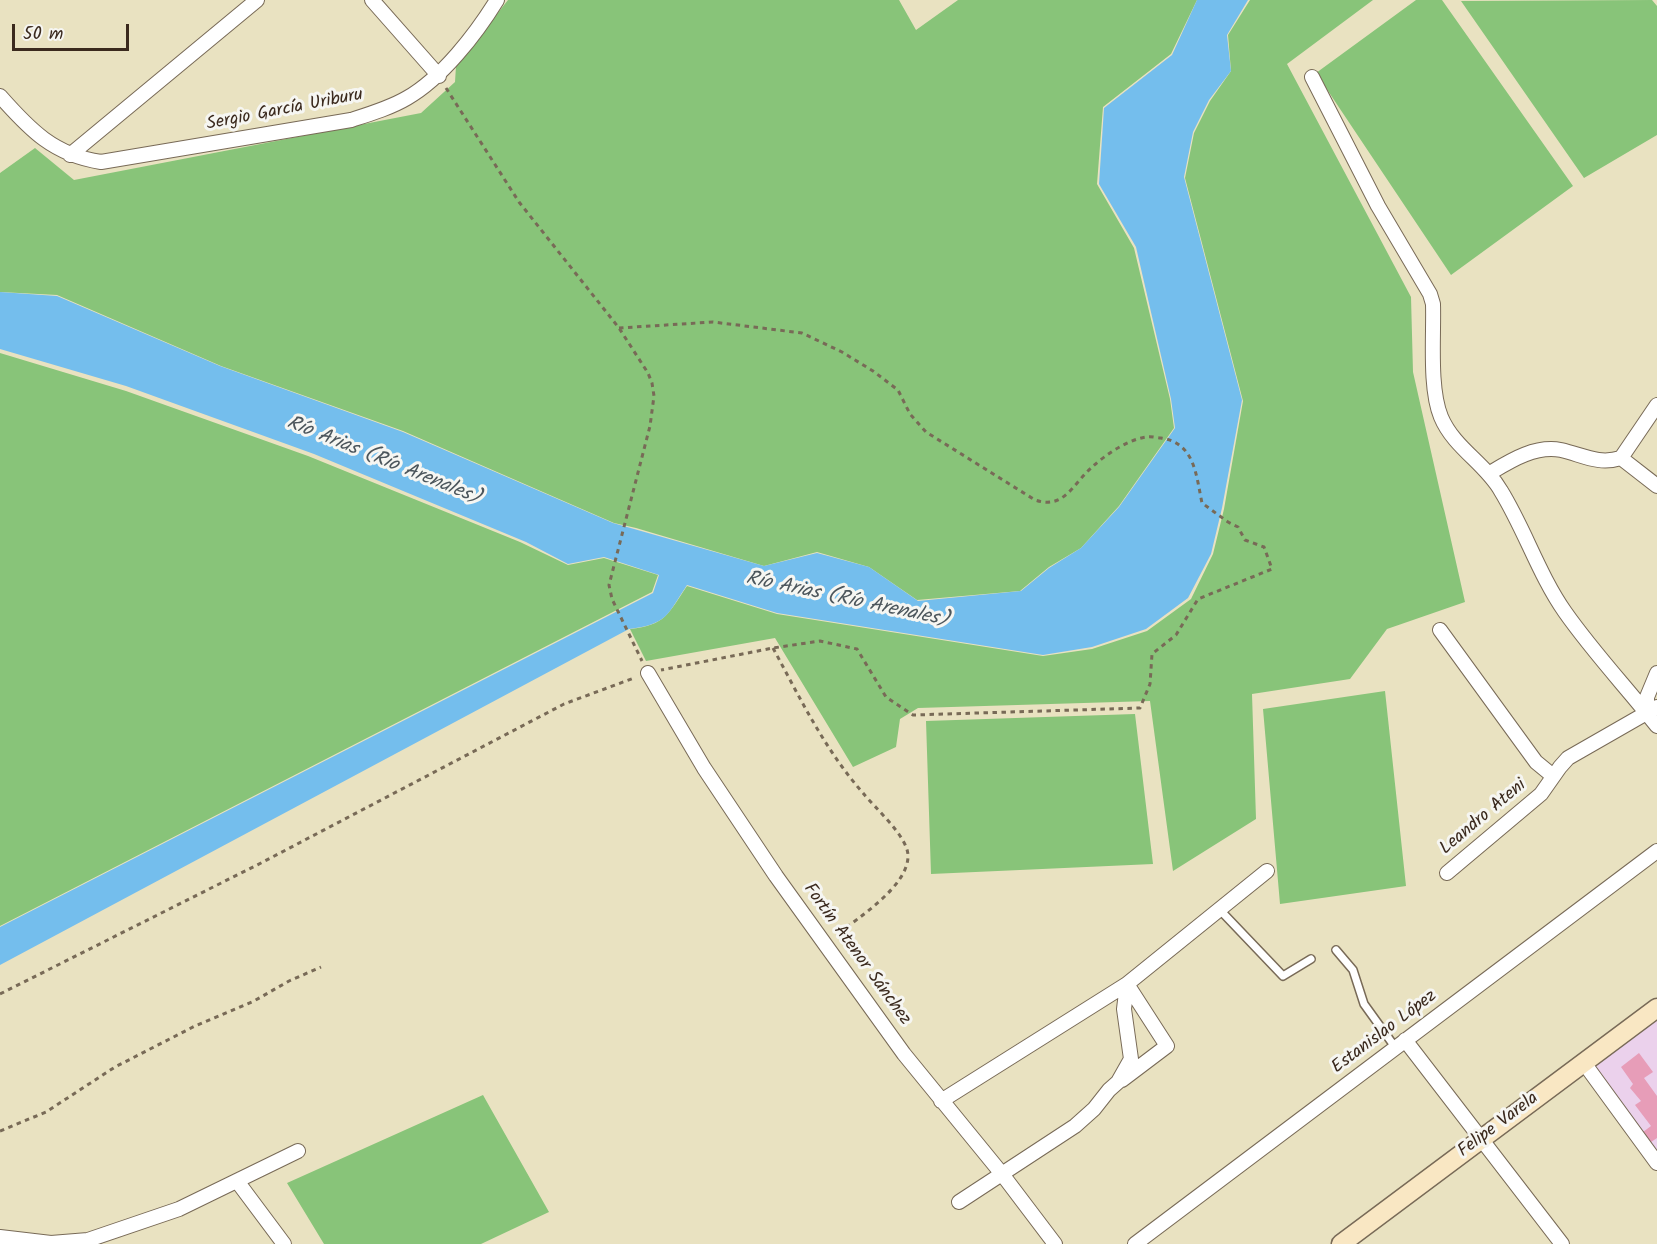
<!DOCTYPE html>
<html>
<head>
<meta charset="utf-8">
<style>
  body { margin:0 }
  #map { position:relative; width:1657px; height:1244px; overflow:hidden; background:#e9e2c1; font-family:Kalam,sans-serif }
  canvas { display:block }
  .scale { position:absolute; left:12px; top:24px; width:117px; height:27px; box-sizing:border-box; border:3px solid #3b2a1e; border-top:0; padding-left:8px; font-size:18px; line-height:21px; white-space:nowrap; color:#3b2a1e; -webkit-text-stroke:4px #f6f6f2; paint-order:stroke }
</style>
</head>
<body>
<div id="map">
<canvas width="1657" height="1244"></canvas>
<div class="scale">50 m</div>
</div>
<script>
const g = document.querySelector('canvas').getContext('2d');
g.lineJoin = 'round';
function fillPath(path, color) { g.fillStyle = color; g.fill(path, 'evenodd'); }
function stroke(path, color, width, dash) { g.strokeStyle = color; g.lineWidth = width; g.lineCap = dash ? 'butt' : 'round'; g.setLineDash(dash || []); g.stroke(path); }
function write(font, color, halo, rows, align = 'center') {
  g.font = font + ' Kalam,sans-serif'; g.lineWidth = 6; g.setLineDash([]); g.textBaseline = 'middle'; g.strokeStyle = halo; g.fillStyle = color; for (const [text, x, y, turn = 0] of rows) {
    g.save(); g.translate(x, y); g.rotate((+turn || 0) * Math.PI / 180); g.textAlign = isNaN(turn) ? turn : align; if (halo) g.strokeText(text, 0, 0); g.fillText(text, 0, 0); g.restore();
  }
}
fillPath(new Path2D(`
  M1657,1011V1160L1587,1064Z`), '#ebd1ec');
fillPath(new Path2D(`
  M508,0H899L916,30L958,0H1197L1171,54L1103,107L1097,184L1134,248L1170,399L1174,428L1119,506L1081,548L1049,567L1020,591L917,600L869,567L817,552L764,566L636,528L614,523L403,431L221,366L57,295L0,292V173L35,148L74,180L421,113L455,82L456,66Z
  M1250,0H1373L1287,64L1411,297L1413,372L1465,602L1387,629L1350,679L1252,694L1256,819L1173,871L1150,701L918,708L900,719L896,747L853,767L775,638L646,661L630,629C666,625 668,614 687,586L777,614L1043,656L1092,649L1147,631L1191,599L1213,554L1224,509L1243,401L1185,178L1194,133L1210,101L1231,71L1228,35Z
  M1416,0H1442L1573,186L1451,275L1316,73Z
  M1652,0L1657,6V135L1584,178L1461,1Z
  M0,353L126,391L308,456L520,542L568,565L604,558L658,575L652,592L0,926Z
  M1385,691L1406,886L1280,904L1263,709Z
  M1135,714L1153,864L931,874L926,721Z
  M483,1095L549,1212L481,1244H324L287,1183Z`), '#88c479');
fillPath(new Path2D(`
  M1197,0H1248L1227,35L1231,71L1209,100L1193,132L1184,177L1242,400L1222,508L1211,554L1188,598L1146,629L1092,647L1043,655L777,613L687,585C667,615 668,624 629,629L0,965V927L653,593L659,575L604,557L568,564L526,542L314,454L126,386L0,349V292L57,296L220,366L403,432L613,523L764,566L817,553L869,567L918,601L1021,591L1049,568L1081,548L1119,507L1175,428L1171,399L1136,247L1099,184L1104,108L1172,55Z`), '#74beed');
fillPath(new Path2D(`
  M1639,1053L1653,1072L1644,1078L1657,1096V1138L1651,1142L1643,1132L1651,1126L1635,1105L1641,1101L1630,1088L1633,1084L1621,1067Z`), '#e79db8');
const lane = new Path2D(`
  M1220,910L1283,976L1311,959
  M1336,950L1353,970L1364,1004L1395,1047`);
const street = new Path2D(`
  M372,0L439,76
  M1312,77L1378,206L1430,294L1433,304C1434,336 1429,388 1441,417C1454,448 1485,463 1501,491C1525,530 1539,575 1565,612C1593,652 1627,688 1657,726
  M0,96C30,130 54,155 101,162L351,120C370,114 390,108 407,98C442,78 476,34 497,0
  M70,155L257,0
  M1621,458L1657,486
  M1490,473C1510,461 1535,445 1561,450C1583,455 1598,465 1621,458L1657,405
  M1440,630L1536,762L1553,776
  M648,673L704,768L776,876L904,1054L1002,1174L1055,1244
  M1647,713V697L1657,673
  M1447,873L1541,794L1560,767L1568,758L1657,707
  M1405,1040L1562,1244
  M1584,1063L1657,1163
  M941,1101L1127,984L1167,1046L1122,1080
  M237,1181L284,1244
  M959,1202L1075,1126L1094,1109L1109,1090L1118,1082L1131,1059L1124,1009L1127,984L1267,871
  M0,1237L51,1243L88,1240L179,1209L298,1151
  M1135,1244L1657,851`);
const secondary = new Path2D(`
  M1341,1244L1657,1008`);
stroke(lane, '#786a57', 10);
stroke(street, '#786a57', 16);
stroke(secondary, '#786a57', 21);
stroke(new Path2D(`
  M446,88L519,202L619,328L648,373L652,383L654,396L650,426L609,585L612,599L642,661
  M619,328L713,322L802,333L842,352L873,371L898,390L910,414L926,432L1035,500C1064,510 1073,484 1091,468C1105,455 1128,439 1147,437C1151,436 1157,438 1161,438C1195,443 1196,475 1202,503L1228,522L1238,527L1245,540L1264,547L1272,569L1198,599L1176,635L1152,654L1150,684L1140,708L913,715L886,697L857,649L820,641L773,648L661,670
  M773,648C800,698 825,750 863,793C875,808 907,836 908,855C909,886 858,918 836,935
  M0,994L261,863L564,704L634,678
  M0,1131L46,1112L115,1067L195,1026L254,1001L289,981L321,967`), '#786a57', 3, [4.5, 4.5]);
stroke(lane, '#fff', 7);
stroke(street, '#fff', 14);
stroke(secondary, '#f9e7c3', 18);
write('18px', '#3b2a1e', '#f6f6f2', [
  ["Sergio García Uriburu",285,111,-11],
  ["Leandro Ateni",1484,818,-40],
  ["Fortín Atenor Sánchez",856,955,54],
  ["Estanislao López",1385,1033,-37],
  ["Felipe Varela",1499,1126,-37]
]);
write('italic 20px', '#4c565c', '#f6f6f2', [
  ["Río Arias (Río Arenales)",383,462,22],
  ["Río Arias (Río Arenales)",847,601,12]
]);
</script>
</body>
</html>
